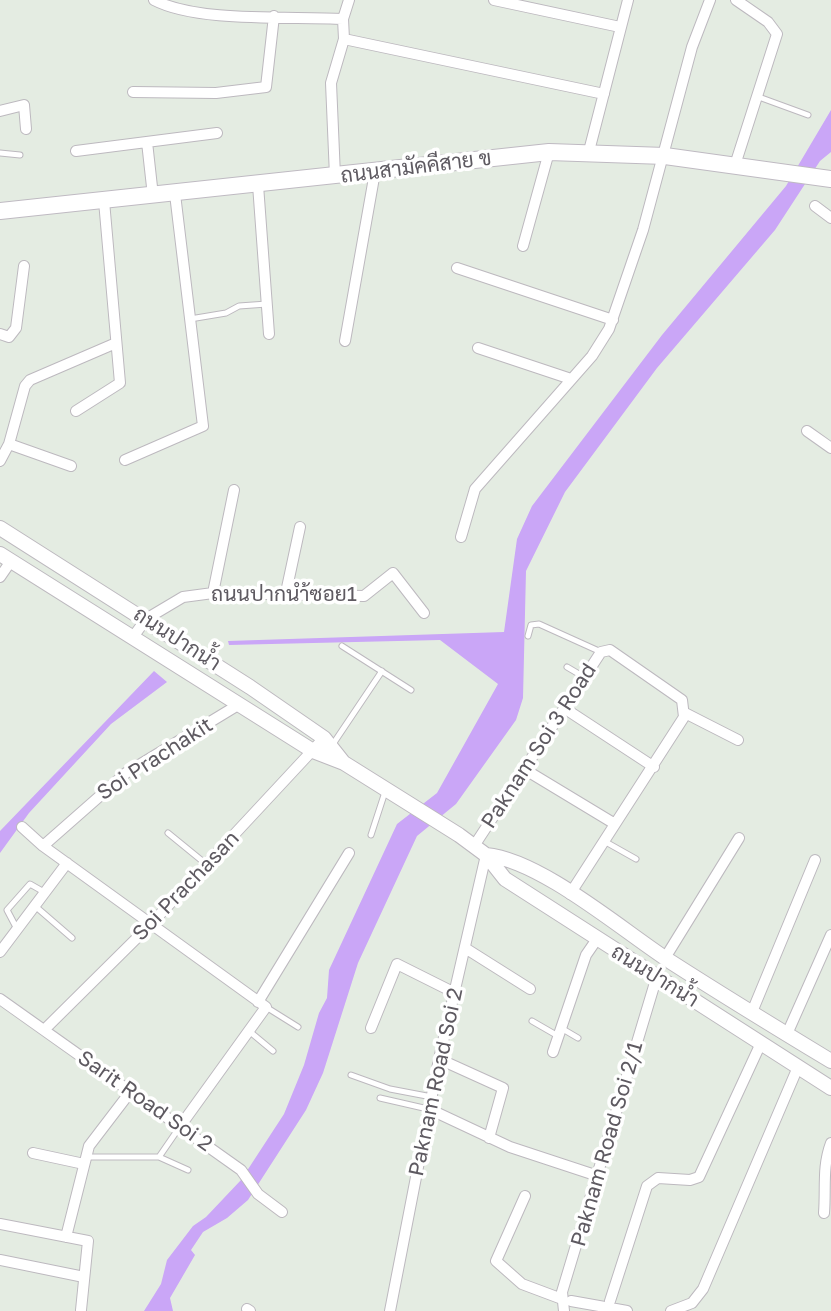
<!DOCTYPE html>
<html>
<head>
<meta charset="utf-8">
<style>
  body { margin:0 }
  canvas { display:block; background:#e4ece2 }
</style>
</head>
<body>
<canvas width="831" height="1311"></canvas>
<script>
const g = document.querySelector('canvas').getContext('2d');
g.lineJoin = 'round';
function fillPath(path, color) { g.fillStyle = color; g.fill(path, 'evenodd'); }
function stroke(path, color, width, dash) { g.strokeStyle = color; g.lineWidth = width; g.lineCap = dash ? 'butt' : 'round'; g.setLineDash(dash || []); g.stroke(path); }
function write(font, color, halo, rows, align = 'center') {
  g.font = font + ' "Golos Text",Sarabun,sans-serif'; g.lineWidth = 7; g.setLineDash([]); g.textBaseline = 'middle'; g.strokeStyle = halo; g.fillStyle = color; for (const [text, x, y, turn = 0] of rows) {
    g.save(); g.translate(x, y); g.rotate((+turn || 0) * Math.PI / 180); g.textAlign = isNaN(turn) ? turn : align; if (halo) g.strokeText(text, 0, 0); g.fillText(text, 0, 0); g.restore();
  }
}
fillPath(new Path2D(`
  M831,110V152L820,161L775,230L657,368L565,492L526,571L523,698L516,720L456,804L417,836L358,963L323,1073L306,1110L248,1200L227,1218L203,1232L191,1250L195,1255L170,1298L173,1311H144L161,1284L167,1260L193,1226L206,1217L241,1180L284,1114L304,1065L319,1013L327,998L329,970L397,824L437,793L498,684L440,640L229,645L228,641L504,632L517,539L532,506L662,335L786,186Z
  M154,671L167,682L111,724L29,813L0,853V831Z`), '#caa6f7');
const service = new Path2D(`
  M756,96L808,115
  M0,153L20,155
  M190,319L226,313L239,306L267,304
  M528,636L531,625L539,624L601,652
  M342,646L411,690
  M567,667L584,677
  M333,744L382,671
  M168,833L206,864
  M371,835L385,792
  M604,841L636,859
  M35,906L72,938
  M17,929L7,910L30,884L44,892
  M266,1007L298,1027
  M532,1021L558,1036
  M561,1028L578,1038
  M249,1031L273,1051
  M351,1075L390,1089L432,1097
  M380,1098L428,1109
  M86,1157H159L188,1170
  M159,1157L181,1125`);
const minor = new Path2D(`
  M154,0C198,23 291,16 343,19
  M494,0L620,27
  M344,39L604,94
  M133,92L216,93L266,87L274,16
  M0,111L24,105L26,129
  M147,142L153,196
  M76,151L217,133
  M589,151L628,0
  M735,165L777,34L768,22L736,0
  M335,176L331,83L344,39L343,19L349,0
  M258,185L269,334
  M815,206L831,218
  M523,246L549,152
  M457,268L613,320
  M0,334L9,337L16,328L24,266
  M345,341L375,172
  M478,348L571,379
  M76,411L120,383L104,201
  M807,431L831,448
  M9,444L71,466
  M125,460L203,426L175,194
  M0,461L9,444L25,386L30,380L116,343
  M461,537L475,489L592,356L609,329L643,230L692,47L710,0
  M0,577L11,561
  M213,593L234,490
  M285,597L300,527
  M133,637L146,619L183,597L213,593L364,596L393,573L424,613
  M564,708L654,767
  M685,713L738,740
  M524,769L615,824
  M22,827L43,846L266,1007L181,1125
  M43,846L126,773L238,705
  M474,846L601,652L610,650L682,700L684,717L570,894
  M465,948L530,989
  M0,952L67,863
  M665,958L739,838
  M0,999L241,1170L258,1194L282,1212
  M258,1002L349,853
  M752,1012L815,860
  M371,1028L397,964L455,993
  M44,1030L150,925L324,738
  M787,1034L831,935
  M553,1052L586,955L597,939
  M439,1059L503,1088L489,1138
  M429,1109L510,1147L598,1176
  M33,1153L84,1164
  M525,1196L496,1261L522,1284L562,1299
  M824,1213C826,1188 822,1167 831,1143
  M0,1224L88,1241L81,1310
  M66,1237L89,1146L131,1091
  M0,1260L84,1277
  M571,1301L627,1311
  M610,1301L647,1186L658,1178L690,1180L699,1177L761,1043
  M247,1309L250,1311
  M390,1311L439,1059L486,855
  M564,1311L562,1292L657,976
  M671,1311L692,1303L703,1289L798,1067`);
const tertiary = new Path2D(`
  M0,528L250,687L324,738L343,762
  M0,554L313,751L344,763L459,835L486,855L505,879L831,1088
  M486,855C541,860 623,931 671,962C724,996 778,1029 831,1061`);
const secondary = new Path2D(`
  M0,211L549,152L665,156L831,179`);
stroke(service, '#bdb9bf', 7);
stroke(minor, '#bdb9bf', 12);
stroke(tertiary, '#bdb9bf', 16);
stroke(secondary, '#bfbac2', 18);
stroke(service, '#fff', 5);
stroke(minor, '#fff', 10);
stroke(tertiary, '#fff', 14);
stroke(secondary, '#fff', 16);
write('21px', '#5e5a61', '#fff', [
  ["ถนนสามัคคีสาย ข",416,167,-7],
  ["ถนนปากนำ้ซอย1",284,594],
  ["ถนนปากน้ำ",177,639,33],
  ["Paknam Soi 3 Road",539,746,-57],
  ["Soi Prachakit",155,759,-33],
  ["Soi Prachasan",186,886,-46],
  ["ถนนปากน้ำ",655,976,32],
  ["Paknam Road Soi 2",436,1082,-78],
  ["Sarit Road Soi 2",145,1101,35],
  ["Paknam Road Soi 2/1",607,1144,-74]
]);
</script>
</body>
</html>
